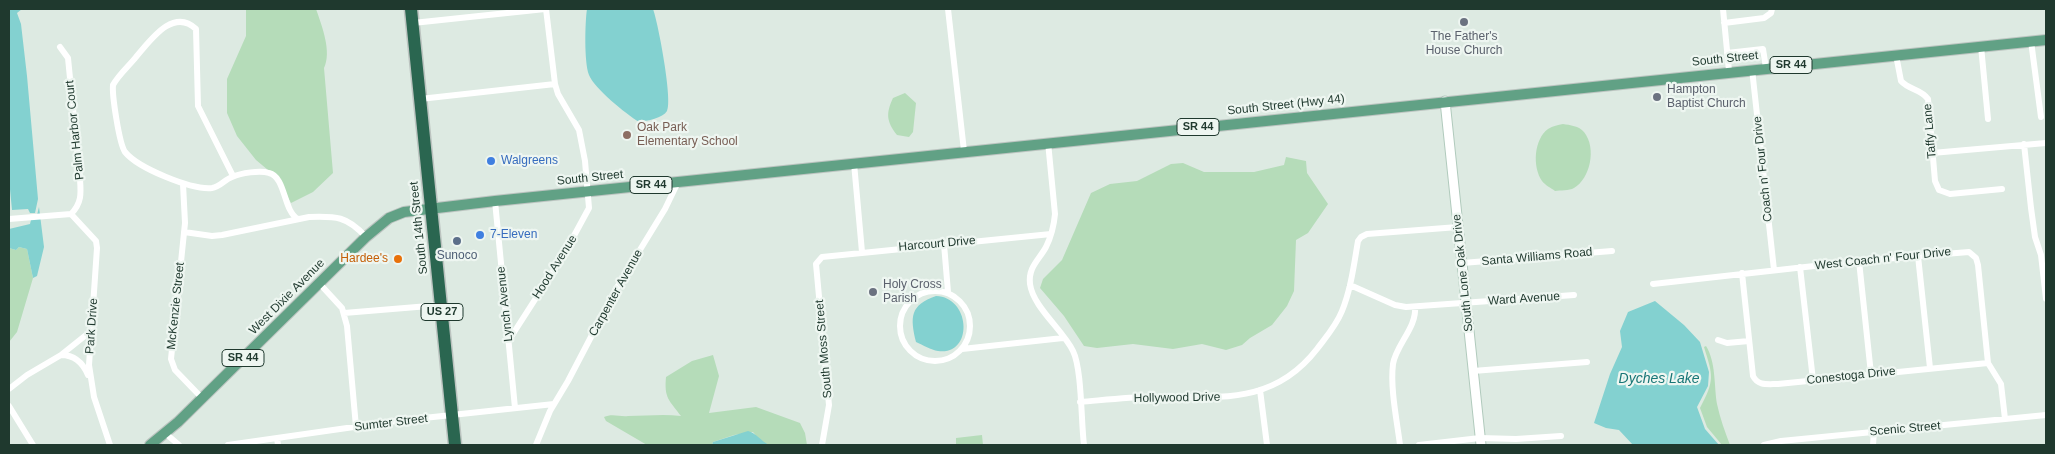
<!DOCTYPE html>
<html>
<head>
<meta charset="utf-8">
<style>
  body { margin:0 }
  #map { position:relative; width:2055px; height:454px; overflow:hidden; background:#ddeae2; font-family:Helvetica,sans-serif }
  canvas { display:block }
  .frame { position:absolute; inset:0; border:10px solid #1f392e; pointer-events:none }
</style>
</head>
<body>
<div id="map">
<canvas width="2055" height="454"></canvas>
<div class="frame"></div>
</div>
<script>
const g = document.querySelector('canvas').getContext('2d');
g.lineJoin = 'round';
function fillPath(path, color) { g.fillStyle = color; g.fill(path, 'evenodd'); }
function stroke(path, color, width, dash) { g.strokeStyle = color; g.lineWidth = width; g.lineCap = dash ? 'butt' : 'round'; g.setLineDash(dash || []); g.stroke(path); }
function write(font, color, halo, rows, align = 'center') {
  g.font = font + ' Helvetica,sans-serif'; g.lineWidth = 4.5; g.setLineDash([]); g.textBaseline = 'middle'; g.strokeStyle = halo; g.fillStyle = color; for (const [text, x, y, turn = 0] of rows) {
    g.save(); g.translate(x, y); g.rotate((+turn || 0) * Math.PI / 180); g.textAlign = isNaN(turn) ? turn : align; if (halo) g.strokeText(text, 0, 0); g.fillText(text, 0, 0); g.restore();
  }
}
fillPath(new Path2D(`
  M246,9H316C322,26 332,52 324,68L333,173L313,192L291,203L281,184L268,170L256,160L237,136L227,113V79L246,36Z
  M905,93L916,103L913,132L909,137L897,135C886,121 886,113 893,98Z
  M1563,124C1570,125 1579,126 1584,132C1597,148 1590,179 1574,188C1569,191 1560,190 1555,191C1551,188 1545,185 1542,181C1532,167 1534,139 1548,129C1553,126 1558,125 1563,124Z
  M1286,157L1306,161L1307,173L1328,204L1308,233L1296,240L1294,291L1287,306L1272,325L1250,338L1242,345L1226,350L1202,344L1173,349L1133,344L1097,348L1084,346L1064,316L1040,288L1043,279L1062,260L1091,193L1110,184L1137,181L1171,164L1183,163L1204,172H1254L1284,165Z
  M19,247L27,249L33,278L17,332L9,342V248L16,250Z
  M1706,346C1716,362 1714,385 1717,404C1720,418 1725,432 1730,445H1722L1707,427L1700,408C1715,380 1713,376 1704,347Z
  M713,355L719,376L709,413L756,407L800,423L805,433L807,445H769L761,442L753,432L734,435L713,442L712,445H647L606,421L604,417C612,413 620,417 628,416C646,416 663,414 681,416C669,400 664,398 666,377L692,361Z
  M982,435L983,445L956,444V438Z`), '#b5dcb9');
fillPath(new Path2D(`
  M9,9H22L17,13L21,24L27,76L38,199L35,213H30L28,209L12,210L9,179Z
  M587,9H653C658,22 673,101 667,111C663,118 647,121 639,122C626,114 594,88 589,75C584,62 585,22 587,9Z
  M39,207L44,247L37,276L33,278L27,249L19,247L16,250L9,248V229L30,224L32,216L37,215Z
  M936,296C971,297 974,356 938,351C931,350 923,345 916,342C910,317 910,305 936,296Z
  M1655,301L1684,325L1700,342L1709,372L1708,386L1697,407L1705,429L1719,445H1633L1619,430L1606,428L1594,423L1610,374L1622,347L1620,331L1628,312Z
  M748,431C756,433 761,441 769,445H712L713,442Z`), '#83d1d0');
const secondary = new Path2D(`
  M1445,101L1481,445`);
const primary = new Path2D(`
  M150,445L178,422L366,237L389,218L404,212L495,201L2046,40`);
const highway = new Path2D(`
  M411,9L455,445`);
stroke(secondary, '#b0cabc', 11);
stroke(primary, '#bcc4c0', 12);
stroke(highway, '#bcc4c0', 15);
stroke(new Path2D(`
  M948,9L964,151
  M1723,9L1729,71
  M413,23L545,9
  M1724,23L1764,18L1771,13L1772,9
  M2031,41L2041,117
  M1981,46L1988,119
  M60,47L68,58L80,179C81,193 82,203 71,214
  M1727,53L1763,49L1766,68
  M1896,55L1901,81C1909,90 1921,89 1928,99L1935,181L1939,190L1950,194L2002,189
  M1752,69L1774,270
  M420,99L555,84
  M1048,142L1055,214C1054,225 1051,237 1046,247C1039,260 1028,267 1030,284C1033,307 1063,330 1073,351C1082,369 1081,422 1084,445
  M2024,144L2031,208L2035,237L2041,255L2046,299
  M1932,153L2046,143
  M854,163L862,252
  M233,176L198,106L196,29C173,7 150,41 136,57C129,66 119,74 113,85C112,95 119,143 125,152C138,168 191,190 212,188C220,187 224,180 232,177C241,173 260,170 269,173C286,177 283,211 298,219
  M183,184L185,223L171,359L175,370L202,398
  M495,201L515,408
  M71,214L96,241L97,248L89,365L94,397L110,445
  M9,219L71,214
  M184,232L212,236L222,235L309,217C336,216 347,216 366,237
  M944,244L948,292
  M1918,256L1930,368
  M1859,261L1871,374
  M1462,263L1612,251
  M1800,267L1813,380
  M1742,273L1753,376C1758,386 1767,384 1778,384L1988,363
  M319,283L342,308L347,326L356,427
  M1653,284L1859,261L1969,252L1976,258L1978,265L1988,363L2001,384L2005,419
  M1350,285L1395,305L1406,307L1574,295
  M900 326a35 35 0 1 1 70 0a35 35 0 1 1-70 0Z
  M344,313L441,305
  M509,340L563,256L589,208L585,161L579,130L558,94L555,84L546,9
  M1718,340L1727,343L1749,341
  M962,349L1063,338
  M61,355L91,331
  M1473,371L1587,362
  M9,389L27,375L61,355C75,355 83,363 88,375
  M1260,390L1267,445
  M1080,402C1104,400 1128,397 1152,397C1216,396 1272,407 1317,349C1326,337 1336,326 1342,311C1351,289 1354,264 1358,241L1361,237L1367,234L1458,227
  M9,406L33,445
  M165,433L179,445
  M277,438L278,445
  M228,445L396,421L554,404
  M536,445L550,411L568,381L616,289L665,209L678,182
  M822,445L829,405L816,264L822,257L1051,234
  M1400,445C1397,421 1390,388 1393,364C1396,345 1417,327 1415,307
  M1419,445L1480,438L1516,439L1561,436
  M1764,445L1781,441L2046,415
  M1873,445L1874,431`), '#fff', 6);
stroke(secondary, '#fff', 9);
stroke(primary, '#61a185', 10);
stroke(highway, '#2a6650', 12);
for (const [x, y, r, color] of [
  [1464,22,5,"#6b7280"],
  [1657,97,5,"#6b7280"],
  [627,135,5,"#8d6e63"],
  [491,161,5,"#3f7fe0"],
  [480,235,5,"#3f7fe0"],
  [457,241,5,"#5c6f8a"],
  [398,259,5,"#e8710a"],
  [873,292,5,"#6b7280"]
]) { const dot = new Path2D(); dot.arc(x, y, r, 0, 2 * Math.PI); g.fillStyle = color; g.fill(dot); stroke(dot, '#eef6f1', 2); }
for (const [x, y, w] of [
  [1791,65,42],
  [1198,127,42],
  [651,185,42],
  [442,312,42],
  [243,358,42]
]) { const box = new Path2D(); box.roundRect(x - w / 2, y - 8.5, w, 17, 4); g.fillStyle = '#eef6f1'; g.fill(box); stroke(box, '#1f392e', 1); }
write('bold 11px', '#1f392e', null, [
  ["SR 44",1791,65],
  ["SR 44",1198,127],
  ["SR 44",651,185],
  ["US 27",442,312],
  ["SR 44",243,358]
]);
write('12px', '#5b616d', '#eef6f1', [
  ["The Father's",1464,37,"center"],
  ["House Church",1464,51,"center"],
  ["Hampton",1667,90],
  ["Baptist Church",1667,104],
  ["Holy Cross",883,285],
  ["Parish",883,299]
], 'left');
write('12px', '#1f392e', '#eef6f1', [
  ["South Street",1725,59,-6],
  ["South Street (Hwy 44)",1286,105,-6],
  ["Palm Harbor Court",75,130,-96],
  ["Taffy Lane",1930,131,-95],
  ["Coach n' Four Drive",1763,169,-96],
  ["South Street",590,178,-6],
  ["South 14th Street",419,228,-96],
  ["Harcourt Drive",937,244,-5],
  ["Santa Williams Road",1537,257,-5],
  ["West Coach n' Four Drive",1883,259,-6],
  ["Hood Avenue",555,267,-58],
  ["South Lone Oak Drive",1463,273,-96],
  ["Carpenter Avenue",616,293,-61],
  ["West Dixie Avenue",287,297,-45],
  ["Ward Avenue",1524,299,-4],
  ["Lynch Avenue",505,304,-96],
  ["McKenzie Street",176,306,-84],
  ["Park Drive",92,326,-86],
  ["South Moss Street",824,349,-95],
  ["Conestoga Drive",1851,376,-6],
  ["Hollywood Drive",1177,398,-1],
  ["Sumter Street",391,423,-7],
  ["Scenic Street",1905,429,-5]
]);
write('12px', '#785e54', '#eef6f1', [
  ["Oak Park",637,128],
  ["Elementary School",637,142]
], 'left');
write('12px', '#366cbe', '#eef6f1', [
  ["Walgreens",501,161],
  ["7-Eleven",490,235]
], 'left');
write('12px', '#4e5e75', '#eef6f1', [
  ["Sunoco",457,256]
]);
write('12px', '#c56008', '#eef6f1', [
  ["Hardee's",388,259]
], 'right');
write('italic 14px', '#187676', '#eef6f1', [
  ["Dyches Lake",1659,379]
]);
</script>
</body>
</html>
